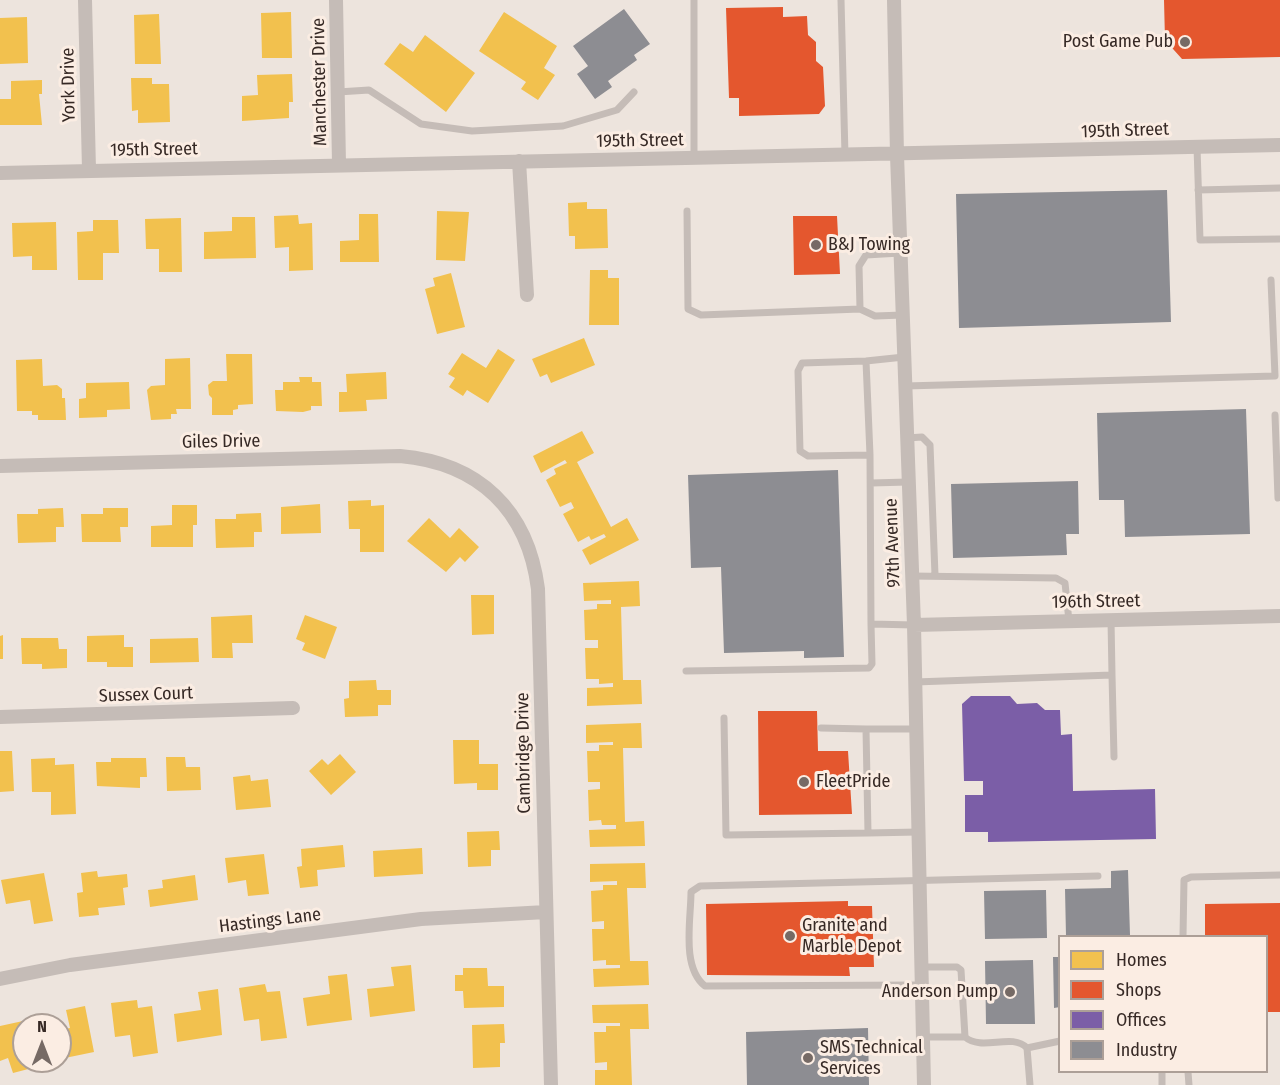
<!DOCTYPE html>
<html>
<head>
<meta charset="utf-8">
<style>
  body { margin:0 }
  #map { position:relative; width:1280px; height:1085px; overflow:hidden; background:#ede4dd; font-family:"Fira Sans Condensed",sans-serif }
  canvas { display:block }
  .legend { position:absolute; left:1058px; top:935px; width:210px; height:138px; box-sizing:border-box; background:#fbede3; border:2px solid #ac9f97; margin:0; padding:8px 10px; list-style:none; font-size:18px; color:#362925 }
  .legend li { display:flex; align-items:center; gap:12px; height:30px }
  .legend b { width:30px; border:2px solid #ac9f97 }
  .north { position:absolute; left:12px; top:1013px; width:60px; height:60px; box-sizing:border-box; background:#fbede3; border:2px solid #ac9f97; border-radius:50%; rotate:0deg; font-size:16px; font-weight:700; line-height:24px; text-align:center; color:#362925 }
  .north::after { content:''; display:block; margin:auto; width:21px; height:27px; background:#766a65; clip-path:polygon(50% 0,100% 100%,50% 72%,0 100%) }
</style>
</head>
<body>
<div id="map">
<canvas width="1280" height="1085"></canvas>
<ul class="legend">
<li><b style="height:16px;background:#f2c14e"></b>Homes</li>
<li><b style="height:16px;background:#e4572e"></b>Shops</li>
<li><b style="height:16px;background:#7b5ea7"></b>Offices</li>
<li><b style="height:16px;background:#8d8d92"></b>Industry</li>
</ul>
<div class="north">N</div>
</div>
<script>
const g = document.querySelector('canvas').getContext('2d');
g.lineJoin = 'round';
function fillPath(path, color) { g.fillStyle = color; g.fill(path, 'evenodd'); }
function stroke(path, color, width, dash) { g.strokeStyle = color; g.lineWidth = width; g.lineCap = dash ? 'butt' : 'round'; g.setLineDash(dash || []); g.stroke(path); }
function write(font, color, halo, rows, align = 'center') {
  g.font = font + ' "Fira Sans Condensed",sans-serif'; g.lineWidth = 6; g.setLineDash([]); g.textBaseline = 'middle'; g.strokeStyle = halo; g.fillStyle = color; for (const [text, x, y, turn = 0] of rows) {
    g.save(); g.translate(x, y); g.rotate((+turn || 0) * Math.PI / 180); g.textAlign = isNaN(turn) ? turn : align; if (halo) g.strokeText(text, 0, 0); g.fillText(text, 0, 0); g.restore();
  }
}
fillPath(new Path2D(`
  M291,12L292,58H262L261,13Z
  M504,12L557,46L544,68L555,75L538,100L521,89L526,82L479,51Z
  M159,14L161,64H135L134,15Z
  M27,17L28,63L0,64V18Z
  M425,35L475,73L446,112L384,64L400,43L413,52Z
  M292,74L293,102H289V118L242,121V96L258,95L257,75Z
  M131,78H152V84H169L170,122L138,123V110L132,111Z
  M42,80V94H39L42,125H0V99H11V81Z
  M587,202V209H607L608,248L575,249V236H569L568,203Z
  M437,211L469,212L465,261L436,260Z
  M359,214H378L379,262H340V241L359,240Z
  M298,215L299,224L312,223L313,270L289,271V247L275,248L274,216Z
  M232,217H255L256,258L204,259V232L232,231Z
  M181,218L182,272H159V249H146L145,219Z
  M93,220H118L119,253H103V280H78L77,232L93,231Z
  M56,222L57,270H32V256L13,257L12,223Z
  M590,270H608V278H619V325H589Z
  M451,273L465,327L437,334L425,289L435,286L433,278Z
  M584,338L595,365L551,383L547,374L540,377L532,359Z
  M498,349L515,360L488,403L467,390L463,396L449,387L455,378L448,374L462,353L486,368Z
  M226,354H252L253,404L238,405V409L233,410V415H212V398L209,395L208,385L213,381H227Z
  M190,358L191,409H176L177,414H171V419L151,420L147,390L151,386L165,385V359Z
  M42,359L43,386L57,385L62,389V398H65L66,420H38V415H32V411H17L16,360Z
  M386,372L387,399L366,400L367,411L339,412V392H347L346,374Z
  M299,377H312V382H321L322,406H311V410L303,412L276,411L275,390H283V382H300Z
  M129,382L130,409L107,410V417L79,418V399L86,398V383Z
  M582,431L594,453L577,462L611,527L627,518L639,540L590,565L582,550L606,537L604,534L591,540L589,536L578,542L563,514L574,508L571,502L560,507L546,480L556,474L554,469L567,463L565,460L541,473L533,456Z
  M371,500V506L384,505V552H360V529H349L348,501Z
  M320,504L321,533L281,534V507Z
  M172,505H197V525H193V547H151V526L172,525Z
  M63,508L64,527H56V542L18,543L17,514H38V509Z
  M103,508H128V527H120L121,542H82L81,514H103Z
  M261,513L262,532H254V547L216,548L215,519H236V514Z
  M429,518L450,538L459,528L479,547L465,562L460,557L446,572L407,541Z
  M639,581L640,606L621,607L623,680H641L642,704L587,706V688L613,687V683L599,684V679H586L585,648H598V640H585L584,610L597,609V604H611V600L584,601L583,583Z
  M471,595H494V634L472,635Z
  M252,615L253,643H232L233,658H212L211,617Z
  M305,615L337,627L325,659L302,650L305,643L296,639Z
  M3,635V659H0V636Z
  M124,635V647H133V667H107V662H87V636Z
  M21,638H58L59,649H67V668L42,669V664H22Z
  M198,638L199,662L150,663V639Z
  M376,680L377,690H391V705H378V716L345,717L344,699L349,698V681Z
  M641,723L642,748H623L625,822L644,821L645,846L590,847L589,830L616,829V825H602L601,820L589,821L588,790L600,789V782H588L587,751H599V745H613V742L586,743V725Z
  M453,740H479V764H498V790H477V783L454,784Z
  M0,751H12L14,791L0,792Z
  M340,754L356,772L331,795L309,771L322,759L328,765Z
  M166,757H185L186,767H200L201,790L167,791Z
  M55,758V765L74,764L76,814L51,815V792H32L31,759Z
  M111,758H146L147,777H140V788L97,786L96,762H111Z
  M250,775L251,781L268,779L271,807L236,810L233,777Z
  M499,831L500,850H491V866L468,867L467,832Z
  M343,845L345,867L317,870L318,886L300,888L297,867L302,866L301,849Z
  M422,848L423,874L374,877L373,851Z
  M264,854L269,894L248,896L246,880L228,883L225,858Z
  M645,863L646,888H627L630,961H648L649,985L594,987L593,969L620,968V965H606V960L593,961L592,929H604V921L592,922L591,891L603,890V885H617V881L590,882V864Z
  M97,871L98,877L127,874L128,887L123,888L125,905L98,908L99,915L79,917L77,893L83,892L81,873Z
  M44,873L53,921L34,924L30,900L6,904L1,880Z
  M195,875L198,900L150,907L148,890L163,888L162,880Z
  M411,965L415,1011L370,1017L367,989L394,986L391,967Z
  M463,968H487L488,986H504V1007L464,1008L463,991H455V975H463Z
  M347,974L352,1020L307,1026L303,998L330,994L328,976Z
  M265,984L267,992L280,991L287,1038L261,1041L259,1019L244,1021L239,988Z
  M218,989L222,1035L177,1042L174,1014L201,1010L198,992Z
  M137,1000L138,1008L152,1006L158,1053L133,1057L130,1035L115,1037L111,1003Z
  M648,1004L649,1029H630L632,1085H595V1070H607V1062L595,1063L594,1032H606V1026H620V1023H593L592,1005Z
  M85,1006L94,1052L60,1059V1030L70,1028L66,1010Z
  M23,1021L24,1061H34L36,1067L13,1073L8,1058L0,1061V1026Z
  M504,1024L505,1043H500V1067L473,1068L472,1025Z`), '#f2c14e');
fillPath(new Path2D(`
  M1164,0H1280V57L1182,59L1165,40Z
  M783,7V17L807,16L808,35L816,42V61L823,67L825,106L819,114L739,116V98H729L726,8Z
  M793,216H837L840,274L794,275Z
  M758,711H817L818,751H848L852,814L759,815Z
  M848,901V906H872L874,967H849L850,976L707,975L706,904Z
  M1280,903V1012H1266V936H1205V904Z`), '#e4572e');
fillPath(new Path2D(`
  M971,696H1010L1017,704L1037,703L1045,710H1060L1061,735L1072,734L1073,791L1155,789L1156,839L988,842V832H965V795H983V781H964L962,704Z`), '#7b5ea7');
fillPath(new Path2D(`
  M624,9L650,44L634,55L637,60L608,81L612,87L595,99L577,74L588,66L573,46Z
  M1167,190L1171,322L959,328L956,194Z
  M1246,409L1250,534L1125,537L1124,500H1099L1097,413Z
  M838,470L844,657L804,658V651L724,653L721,567L691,568L688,475Z
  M1078,481L1079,534H1066L1067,555L953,558L951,484Z
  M1128,870L1130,935L1066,936L1065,889L1111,888V871Z
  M1046,890L1047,938L985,939L984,891Z
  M1053,957H1060V1007L1054,1008Z
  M1033,960L1035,1024H986L985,961Z
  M868,1028L869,1085H747L746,1032Z`), '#8d8d92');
stroke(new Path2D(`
  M694,0V158
  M841,0L845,155
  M338,92L369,90L421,124L472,131L563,126L617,110L634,92
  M1197,147L1200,240L1280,239
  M1198,190L1280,188
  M687,211L688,309L701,315L860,309
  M900,253L866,255L859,266L860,309L875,316L903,315
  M866,361L870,455
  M905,386L1275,376L1271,280
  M1275,415L1278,498
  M907,438L922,437L930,445L935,575
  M871,483L908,482
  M912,576L1056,578L1065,583L1069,621
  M871,624L870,455L808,456L800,451L798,371L802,363L866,361L904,357
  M686,671L869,668L872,664L871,624L914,625
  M1112,675L1114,757
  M915,682L1112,675L1111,620
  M724,718L726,835L868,833
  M821,728L866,729
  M915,729H866L868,833L918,832
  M1183,936L1184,880L1191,877L1280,875
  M921,967H957L961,970L965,1037C982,1052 1012,1032 1027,1048L1030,1085
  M921,985L705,986C681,967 691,920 691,892L700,886L1098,876
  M923,1037H965
  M1027,1048L1060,1041
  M1162,1072V1085
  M1188,1072L1189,1085`), '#c5bcb7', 7);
stroke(new Path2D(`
  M85,0L89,170
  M336,0L339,164
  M894,0L897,155L914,625L924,1085
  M519,161L527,295
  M0,173L1280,145
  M0,466L400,456C479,463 528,510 538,589L551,1085
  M914,625L1280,616
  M0,717L293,708
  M0,979L70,965L421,919L546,912`), '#c5bcb7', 14);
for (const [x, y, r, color] of [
  [1185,42,6,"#766a65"],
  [816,245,6,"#766a65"],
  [804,782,6,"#766a65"],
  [790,936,6,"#766a65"],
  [1010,992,6,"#766a65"],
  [808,1058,6,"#766a65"]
]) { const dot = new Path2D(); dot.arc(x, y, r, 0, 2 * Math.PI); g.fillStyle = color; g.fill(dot); stroke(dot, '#fbede3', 2); }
write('18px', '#362925', '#fbede3', [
  ["Post Game Pub",1173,42,"right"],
  ["B&J Towing",828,245],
  ["FleetPride",816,782],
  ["Granite and",802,926],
  ["Marble Depot",802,947],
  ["Anderson Pump",998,992,"right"],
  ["SMS Technical",820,1048],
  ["Services",820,1069]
], 'left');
write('18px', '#362925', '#fbede3', [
  ["Manchester Drive",320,82,-91],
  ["York Drive",69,85,-91],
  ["195th Street",1125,131,-2],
  ["195th Street",640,141,-1],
  ["195th Street",154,150,-1],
  ["Giles Drive",221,442,-1],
  ["97th Avenue",893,543,-92],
  ["196th Street",1096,602,-1],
  ["Sussex Court",146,695,-2],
  ["Cambridge Drive",524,753,-91],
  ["Hastings Lane",270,921,-7]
]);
</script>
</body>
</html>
